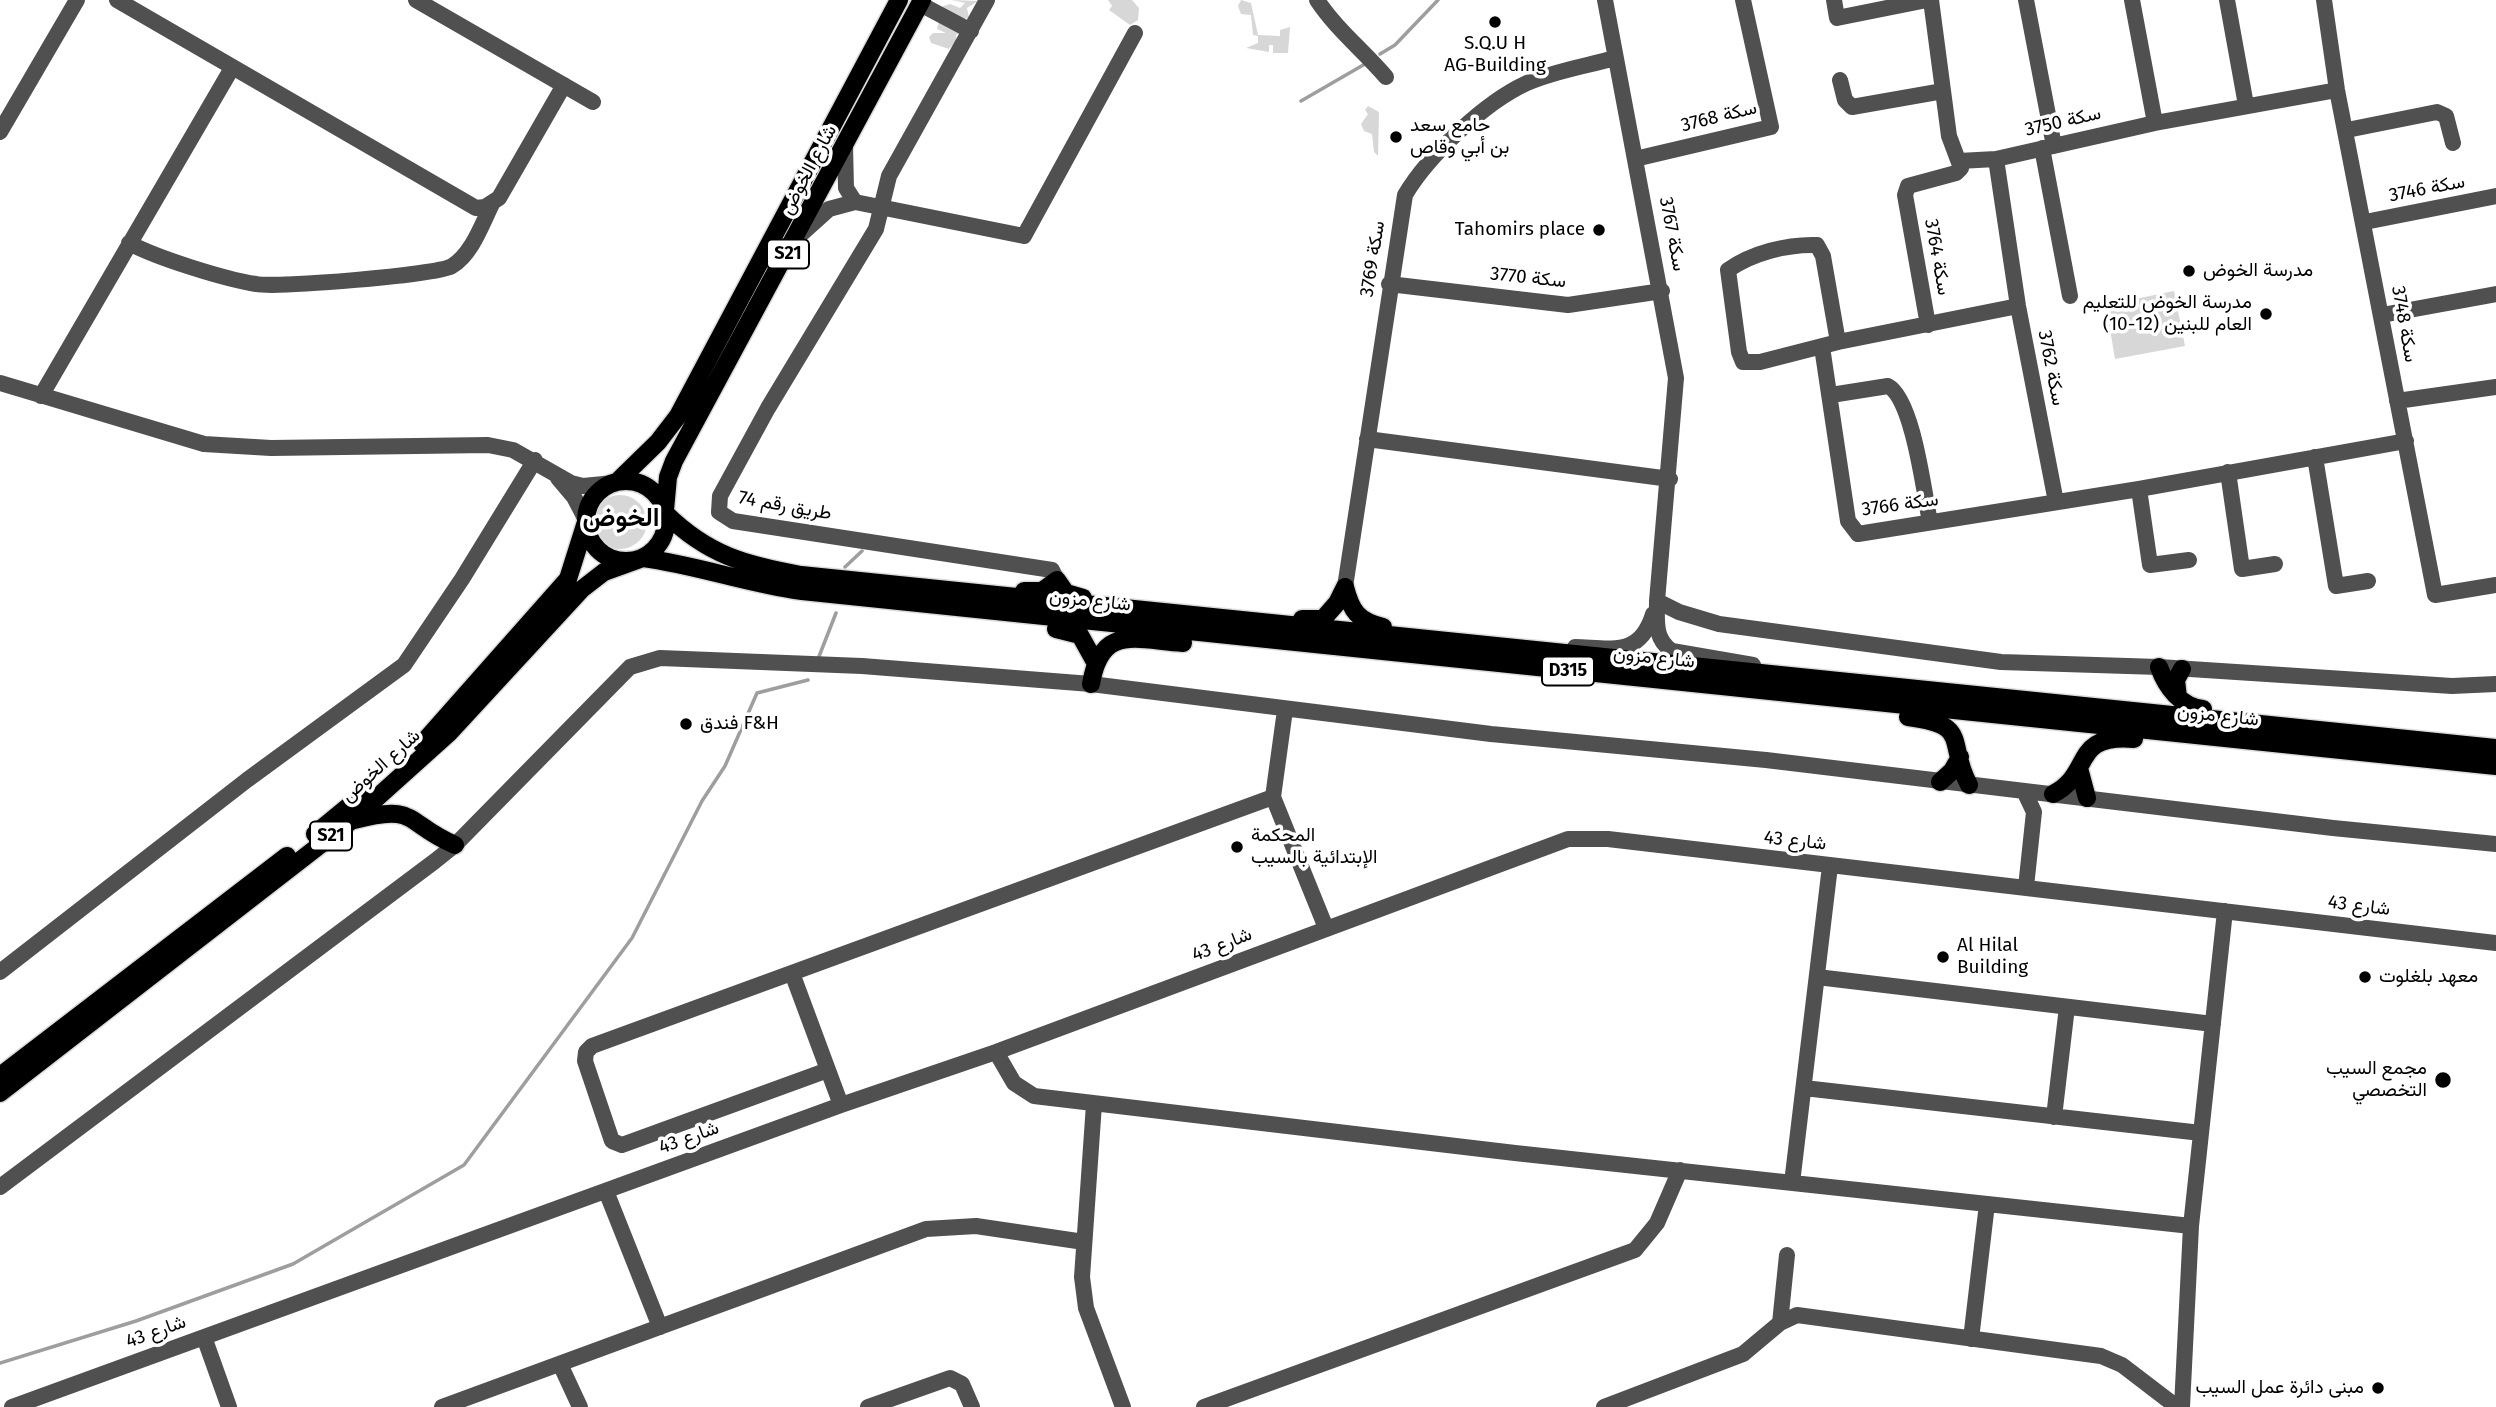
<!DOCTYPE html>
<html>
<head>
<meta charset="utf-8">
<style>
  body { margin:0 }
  canvas { display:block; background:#fff }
</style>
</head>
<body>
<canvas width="2496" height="1407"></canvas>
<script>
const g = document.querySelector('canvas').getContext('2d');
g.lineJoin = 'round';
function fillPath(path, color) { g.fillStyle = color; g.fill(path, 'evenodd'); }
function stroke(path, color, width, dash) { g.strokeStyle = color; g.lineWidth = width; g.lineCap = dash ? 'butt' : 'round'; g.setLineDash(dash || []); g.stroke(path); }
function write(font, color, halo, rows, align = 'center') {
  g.font = font + ' "Fira Sans",Vazirmatn,sans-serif'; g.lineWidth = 7; g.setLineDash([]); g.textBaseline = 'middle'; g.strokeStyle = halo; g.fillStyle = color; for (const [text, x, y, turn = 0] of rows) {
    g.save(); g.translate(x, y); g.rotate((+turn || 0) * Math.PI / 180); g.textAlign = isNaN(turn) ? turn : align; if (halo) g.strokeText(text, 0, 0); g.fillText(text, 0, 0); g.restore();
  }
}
fillPath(new Path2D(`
  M952,0L978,1L967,8L969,18L964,19L962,32L956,35V41L949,49L931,43L929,37L933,33H946L937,29L943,6L950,4L960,8L965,3Z
  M1108,0H1132L1139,8L1138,20L1130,25L1109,10L1112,6Z
  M1241,0L1251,3L1258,35L1280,36V30L1290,27L1288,53H1273V45H1269V52L1246,48L1258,43V36L1253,35L1251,15L1241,14L1238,6Z
  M1368,106L1379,112L1378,156L1374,152L1372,134L1364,131L1361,124L1368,114L1365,110Z
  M2174,291L2185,346L2115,359L2106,305Z
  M593 522a27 27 0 1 1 54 0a27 27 0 1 1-54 0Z`), '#d7d7d7');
stroke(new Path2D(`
  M1380,54L1395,45L1438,0
  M1301,101L1365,64
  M845,567L862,551
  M818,659L836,613
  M0,1363L136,1321L293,1264L464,1165L632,938L702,801L725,766L757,693L808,680`), '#9e9e9e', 3.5);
const major = new Path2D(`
  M586 521a40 40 0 1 1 80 0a40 40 0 1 1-80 0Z
  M617,482L658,442L678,416L899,0
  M665,510L668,477L674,461L922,0
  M666,514C708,555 745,565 801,575L2496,748
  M643,558C697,565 748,584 802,591L2496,766
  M1345,587C1351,611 1358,621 1383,627
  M1024,591H1042L1057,580L1066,593L1083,598
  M1302,619H1323L1337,603L1345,587
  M1056,629L1080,635L1095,662
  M2159,667C2166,687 2181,707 2203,709
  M1091,684C1101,624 1135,640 1183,643
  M2178,697L2176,680L2182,669
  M1908,717C1972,725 1946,742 1969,785
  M422,744L568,579L586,522
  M2079,768L2087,798
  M1940,782L1952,771L1960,757
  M2053,794C2094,773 2070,734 2134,739
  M354,820C418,803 404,823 455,845
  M315,834L366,792
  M0,1076L287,856
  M0,1093L351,821L450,732L582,589L604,572L640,559`);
stroke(major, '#dbdbdb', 21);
stroke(new Path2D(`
  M117,0L476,208L485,207L499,198L564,85
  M416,0L593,102
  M987,0L889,176L876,229L768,408L720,496L719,512L733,521L1052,570L1057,580
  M1317,0C1337,30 1363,50 1386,77
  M1605,0L1676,378L1657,601C1657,621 1654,639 1672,651L1753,665
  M1834,0L1837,18L1927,0
  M2026,0L2054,146
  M2132,0L2155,123
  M2227,0L2246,105
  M2324,0L2337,90L2435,595L2496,585
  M920,4L971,31
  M1840,80L1845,100L1852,107L1943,91
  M2347,130L2437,112L2446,116L2453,143
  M0,132L77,0
  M845,145L846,188L855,202
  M2042,148L2070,296
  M1635,159L1771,127L1743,0
  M1996,159L2018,306L2056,502
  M1959,161L1996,159L2155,123L2337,90
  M2365,222L2496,196
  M799,236L829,209L855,202L1024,236L1135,33
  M129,243C157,258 224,279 256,284C276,288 438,275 452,266C472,254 482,224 492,204
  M1389,284L1568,305L1662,291
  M2382,315L2496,294
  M1928,325L1905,195L1908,186L1956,173L1961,168L1949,136L1931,0
  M1838,342L1823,256L1817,245C1787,244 1752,253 1728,270L1739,352L1743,362H1760L1838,342L2018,306
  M1822,347L1848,521L1858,534L2139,489L2406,441
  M0,383L204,444L271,448L488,445L513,450L571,483L583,486L614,483
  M1831,395L1888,386C1913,399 1924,493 1930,522
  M41,396L232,68
  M2397,401L2496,387
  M1367,439L1670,479
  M2315,457L2336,586L2368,581
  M2228,472L2242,569L2275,564
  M558,478L574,497L586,520
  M2139,489L2150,565L2189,560
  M1345,587L1405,195C1428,156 1485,102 1527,83C1554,71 1586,66 1615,58
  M1657,601L1679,612L1719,624L2001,662L2159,667L2452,686L2496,684
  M1575,647C1612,648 1640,657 1653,614
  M1285,710L1273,797L1326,928
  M2024,791L2034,812L2026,887
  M0,972L247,780L404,665L462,579L535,460
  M792,973L841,1105
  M1817,977L2213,1024
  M996,1052L1014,1083L1034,1096L1515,1153L2191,1226
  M828,1070L622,1145L612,1141L585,1061L586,1052L592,1046L1273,797
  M1804,1088L2201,1133
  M1094,1104L1082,1277L1086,1308L1123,1407
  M2054,1117L2067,1007
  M1792,1183L1830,866
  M0,1187L435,861L455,845L630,667L660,658L862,666L1091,684L1491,734L1766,760L2333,828L2496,844
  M606,1191L660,1327
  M1780,1323L1797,1315L2101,1356L2122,1365L2177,1407
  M204,1337L229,1407
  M1971,1339L1987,1204
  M560,1364L580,1407
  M12,1407L841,1105L996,1052L1568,839H1608L2496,943
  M442,1407L926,1229L976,1226L1084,1242
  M868,1407L950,1378L962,1384L972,1407
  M1204,1407L1635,1250L1657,1223L1680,1170
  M1604,1407L1743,1354L1780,1323L1787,1255
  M2182,1407L2191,1226L2225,911`), '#505050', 16);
stroke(major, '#000', 18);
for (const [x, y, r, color] of [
  [1495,22,7,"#000"],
  [1396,137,7,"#000"],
  [1599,230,7,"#000"],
  [2189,271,7,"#000"],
  [2266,314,7,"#000"],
  [686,724,7,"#000"],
  [1237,847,7,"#000"],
  [1943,957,7,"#000"],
  [2365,977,7,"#000"],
  [2443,1080,9,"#000"],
  [2378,1388,7,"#000"]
]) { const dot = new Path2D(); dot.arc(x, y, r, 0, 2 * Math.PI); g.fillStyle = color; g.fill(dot); stroke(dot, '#fff', 2.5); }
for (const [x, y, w] of [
  [788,254,42],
  [1568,671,52],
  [331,836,42]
]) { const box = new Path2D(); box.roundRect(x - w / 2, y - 14.5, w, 29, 5); g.fillStyle = '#fff'; g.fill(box); stroke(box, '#000', 2); }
write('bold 18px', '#000', null, [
  ["S21",788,254],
  ["D315",1568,671],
  ["S21",331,836]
]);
write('19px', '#000', '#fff', [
  ["S.Q.U H",1495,44,"center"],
  ["AG-Building",1495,66,"center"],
  ["جامع سعد",1410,126],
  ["بن أبي وقاص",1410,148],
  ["Tahomirs place",1585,230,"right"],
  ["مدرسة الخوض",2203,271],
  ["مدرسة الخوض للتعليم",2252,303,"right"],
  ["العام للبنين (12-10)",2252,325,"right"],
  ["فندق F&H",700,724],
  ["المحكمة",1251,836],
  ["الإبتدائية بالسيب",1251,858],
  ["Al Hilal",1957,946],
  ["Building",1957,968],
  ["معهد بلغلوت",2379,977],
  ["مجمع السيب",2427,1069,"right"],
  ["التخصصي",2427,1091,"right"],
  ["مبنى دائرة عمل السيب",2364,1388,"right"]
], 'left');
write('19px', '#000', '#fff', [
  ["سكة 3768",1719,117,-14],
  ["سكة 3750",2063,122,-13],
  ["شارع الخوض",809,170,-62],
  ["سكة 3746",2427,189,-11],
  ["سكة 3767",1672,234,79],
  ["سكة 3764",1937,257,80],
  ["سكة 3769",1373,259,-81],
  ["سكة 3770",1528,278,6],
  ["سكة 3748",2404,324,80],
  ["سكة 3762",2051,368,79],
  ["سكة 3766",1900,505,-8],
  ["طريق رقم 74",785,506,10],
  ["شارع مزون",1090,601,6],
  ["شارع مزون",1654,658,6],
  ["شارع مزون",2218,716,6],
  ["شارع الخوض",381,766,-42],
  ["شارع 43",1795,841,6],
  ["شارع 43",2359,906,7],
  ["شارع 43",1222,945,-21],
  ["شارع 43",689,1138,-20],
  ["شارع 43",156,1332,-20]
]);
write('bold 26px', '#000', '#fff', [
  ["الخوض",621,519]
]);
</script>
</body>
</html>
